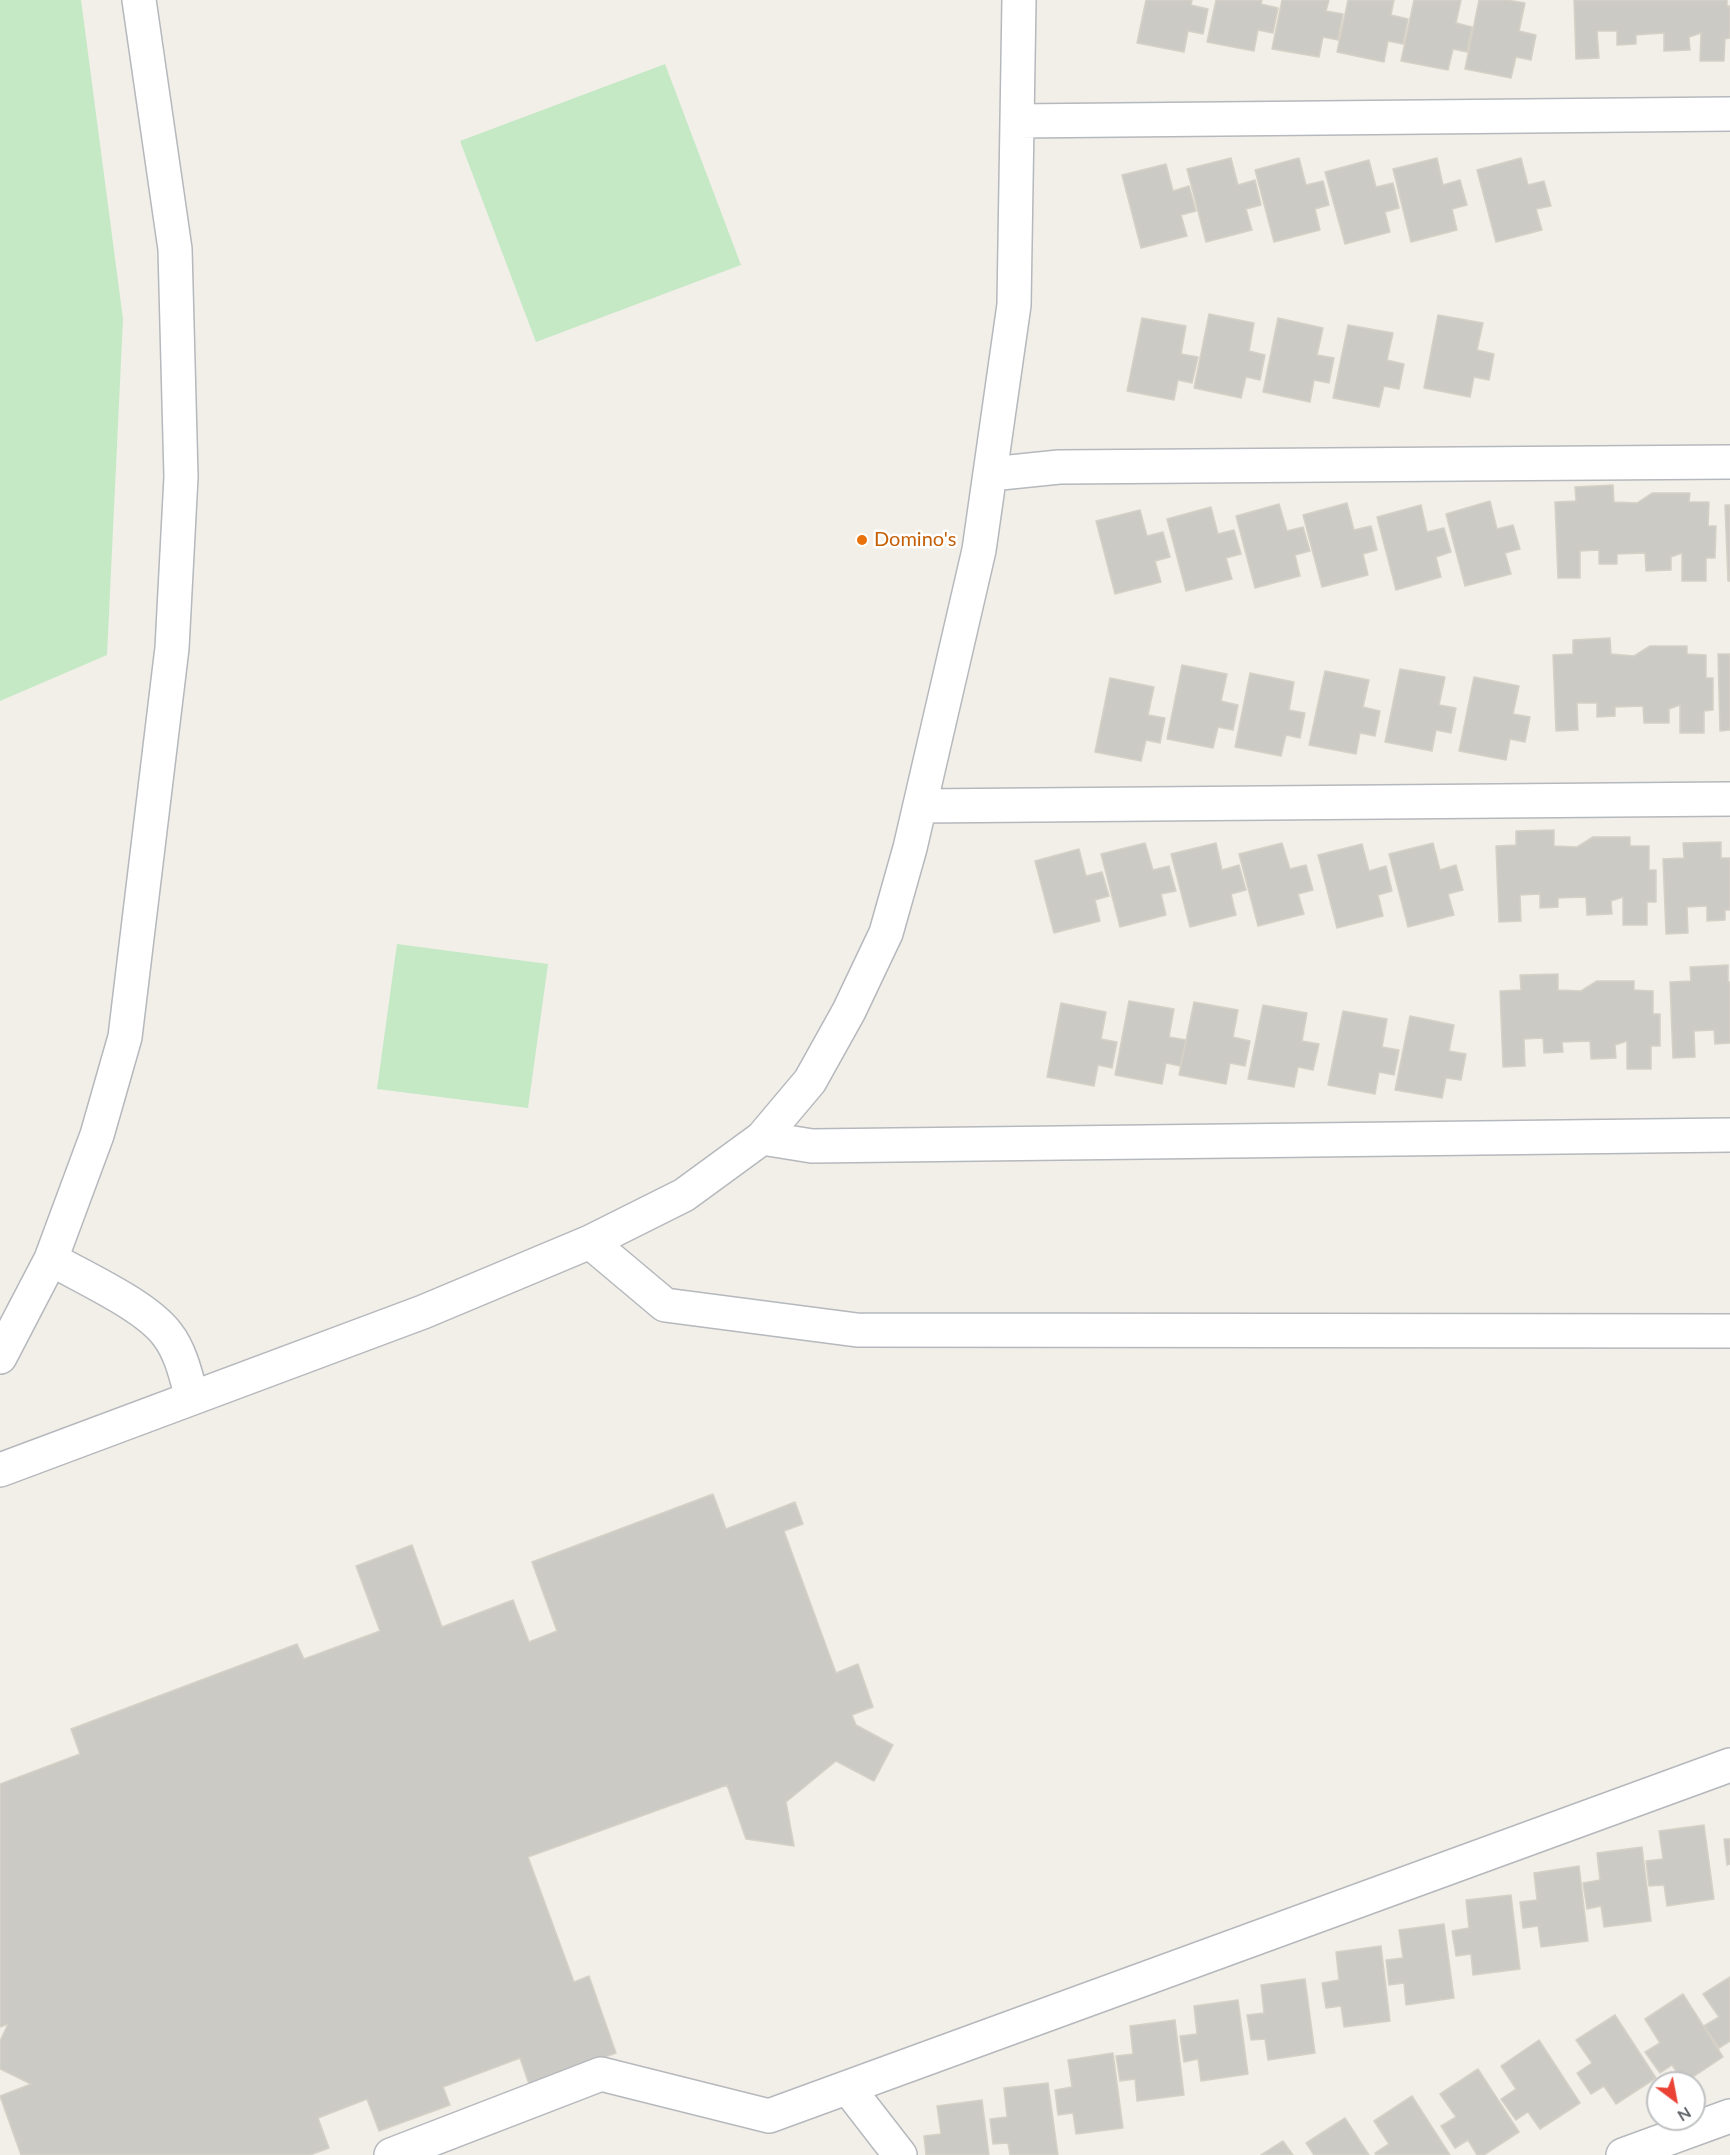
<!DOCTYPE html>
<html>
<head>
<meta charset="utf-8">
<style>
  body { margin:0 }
  #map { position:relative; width:1730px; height:2155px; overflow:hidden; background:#f1efe8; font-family:Lato,sans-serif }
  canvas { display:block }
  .north { position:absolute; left:1646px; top:2071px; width:60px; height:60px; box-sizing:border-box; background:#fff; border:2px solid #bfc1c3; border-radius:50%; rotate:148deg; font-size:16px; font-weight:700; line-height:24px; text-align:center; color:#5f6368 }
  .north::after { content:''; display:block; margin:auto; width:21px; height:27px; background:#ea4335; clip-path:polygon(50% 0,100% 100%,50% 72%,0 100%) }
</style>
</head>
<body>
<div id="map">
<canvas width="1730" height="2155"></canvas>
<div class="north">N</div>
</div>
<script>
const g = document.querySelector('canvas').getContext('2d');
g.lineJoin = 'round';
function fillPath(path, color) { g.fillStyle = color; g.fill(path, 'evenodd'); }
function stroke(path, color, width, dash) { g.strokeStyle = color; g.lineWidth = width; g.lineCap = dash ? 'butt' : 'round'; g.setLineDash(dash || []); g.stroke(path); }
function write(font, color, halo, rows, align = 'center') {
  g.font = font + ' Lato,sans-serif'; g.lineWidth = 5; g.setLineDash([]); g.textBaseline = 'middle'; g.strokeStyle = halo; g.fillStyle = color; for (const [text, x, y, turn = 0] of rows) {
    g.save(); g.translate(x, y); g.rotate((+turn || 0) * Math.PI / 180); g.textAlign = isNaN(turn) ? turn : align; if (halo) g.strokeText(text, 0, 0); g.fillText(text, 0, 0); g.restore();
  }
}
fillPath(new Path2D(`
  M0,0H81L123,319L107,655L0,701Z
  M665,64L741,265L536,342L460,141Z
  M397,944L548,964L528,1108L377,1089Z`), '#c5e8c5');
const building = new Path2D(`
  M1146,0H1192L1191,5L1208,9L1203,34L1188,31L1184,52L1137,43Z
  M1216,0H1262L1261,4L1278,8L1273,33L1258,30L1254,51L1207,42Z
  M1282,0H1329L1326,11L1343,14L1338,40L1323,37L1319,57L1272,49Z
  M1348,0H1394L1391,15L1408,19L1403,44L1388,41L1384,62L1337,52Z
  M1414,0H1461L1456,23L1472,27L1467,52L1453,49L1448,70L1401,61Z
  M1479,0H1507L1525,3L1519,31L1536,35L1531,60L1516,57L1511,78L1465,69Z
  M1574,0H1727V6H1730V38L1725,39L1724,61H1700L1701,33L1689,37L1690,50L1664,51V33L1636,35V44L1617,45V31H1597L1599,58L1576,59Z
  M1231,158L1238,185L1255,180L1261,205L1246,209L1252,230L1206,242L1187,169Z
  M1299,158L1306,185L1323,181L1329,205L1315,209L1320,230L1274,242L1255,170Z
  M1437,158L1443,185L1460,180L1467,205L1452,209L1457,230L1411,242L1393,169Z
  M1521,158L1528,185L1544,181L1551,206L1536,209L1542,230L1496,242L1477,170Z
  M1369,160L1376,187L1393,183L1399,208L1385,212L1390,232L1345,244L1325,172Z
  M1166,164L1173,191L1189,186L1196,211L1181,215L1187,236L1141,248L1122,175Z
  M1209,314L1254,323L1249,351L1265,355L1260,380L1246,377L1241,398L1194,388Z
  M1438,315L1483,323L1477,350L1494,354L1489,380L1474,377L1470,397L1424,388Z
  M1142,318L1186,326L1181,354L1198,357L1192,383L1178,380L1174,400L1127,391Z
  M1278,318L1323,328L1317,355L1334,358L1329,383L1314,380L1310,402L1263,392Z
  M1348,325L1393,333L1387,360L1404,364L1399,389L1384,386L1379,407L1333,398Z
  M1613,485L1614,502L1637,503L1652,493H1690L1689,502H1709L1708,526H1716L1715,558H1706V581H1682V553L1671,557V570L1646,571L1645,553L1617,554V564H1599V550L1580,551V578H1558L1555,502L1576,501L1575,487Z
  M1490,501L1497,529L1513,525L1520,549L1505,553L1511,574L1465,586L1446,514Z
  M1347,503L1354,530L1371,526L1377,550L1363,554L1368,575L1322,587L1303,515Z
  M1279,504L1287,531L1303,527L1310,551L1295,555L1300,576L1255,588L1236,516Z
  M1421,505L1427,532L1444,528L1451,552L1436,557L1441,577L1396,590L1377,517Z
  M1725,505H1730V581H1728Z
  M1211,507L1218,534L1234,530L1241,554L1226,558L1232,579L1186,591L1167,519Z
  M1140,510L1147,536L1163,532L1170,557L1155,561L1161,582L1115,594L1096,521Z
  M1610,638L1611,654L1634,656L1650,646H1687V654L1706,655V678H1713V710L1704,711V733H1680V705L1669,709V723H1644L1643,706L1615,707V716L1597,717V703H1577L1578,730L1556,731L1553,655L1573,654V640Z
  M1718,654H1730V730L1720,731Z
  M1182,665L1227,674L1221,701L1238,705L1233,730L1218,727L1213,748L1167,739Z
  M1400,669L1445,677L1439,705L1456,708L1451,733L1436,730L1432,751L1385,742Z
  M1325,671L1369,680L1363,707L1380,711L1375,736L1360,733L1356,754L1309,745Z
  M1250,673L1294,682L1289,710L1305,713L1300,738L1286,735L1281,756L1235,747Z
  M1474,677L1519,686L1513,714L1530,717L1525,742L1510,739L1506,760L1459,751Z
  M1110,678L1154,687L1148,715L1165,718L1160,743L1146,740L1141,761L1095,752Z
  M1554,830V846L1577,847L1593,837H1630V846H1649V870H1656V902H1647V925H1623V897L1611,901L1612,914L1587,915L1586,897L1558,898V907L1540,908V894L1520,895L1521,921L1499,922L1496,846L1516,845V831Z
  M1721,842V858H1730V910H1725V920L1707,921V906L1687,907L1688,933L1666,934L1663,859L1684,858L1683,843Z
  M1145,843L1153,870L1169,866L1176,891L1161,894L1166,915L1120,927L1101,854Z
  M1216,843L1222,870L1239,865L1246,890L1231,894L1236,915L1190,927L1171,854Z
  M1282,843L1290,869L1306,865L1313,890L1298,894L1304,914L1258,926L1239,854Z
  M1433,843L1440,870L1456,865L1463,890L1448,894L1454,915L1408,927L1389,854Z
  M1362,844L1369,871L1386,866L1392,891L1378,895L1383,916L1337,928L1318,855Z
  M1079,849L1086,876L1102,872L1109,896L1095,900L1100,921L1054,933L1035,861Z
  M1728,965V982H1730V1043L1715,1044L1714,1030L1694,1031L1695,1057L1673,1058L1670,982L1691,981L1690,967Z
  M1558,974V990L1581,991L1597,981H1634V990L1653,991V1014H1660V1046H1651V1069H1627V1041L1615,1045L1616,1058L1591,1059L1590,1041L1562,1042L1563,1052L1544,1053L1543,1038L1524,1039L1525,1066L1503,1067L1500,991L1521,990L1520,975Z
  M1129,1001L1174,1009L1169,1037L1186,1040L1180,1066L1166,1063L1162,1084L1115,1075Z
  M1194,1002L1238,1010L1233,1037L1250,1041L1245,1066L1230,1063L1226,1084L1179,1075Z
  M1061,1003L1106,1012L1101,1039L1117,1042L1112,1068L1098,1065L1094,1086L1047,1077Z
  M1263,1005L1307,1013L1302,1041L1319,1044L1313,1070L1298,1067L1294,1087L1248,1079Z
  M1343,1011L1387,1019L1382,1047L1399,1050L1394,1075L1379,1072L1375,1094L1328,1085Z
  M1410,1016L1454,1025L1449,1051L1466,1054L1461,1080L1446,1078L1442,1098L1395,1090Z
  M713,1494L726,1529L795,1502L803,1524L784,1531L836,1673L858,1664L873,1707L852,1715L856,1725L893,1745L874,1781L836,1761L786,1802L794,1846L746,1839L727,1785L528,1857L574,1982L589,1976L616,2053L529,2084L520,2058L443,2087L450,2105L379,2131L367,2099L318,2118L329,2148L310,2155H21L0,2096L31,2084L0,2069V2041L8,2024L0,2027V1784L80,1754L71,1729L297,1644L304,1659L380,1631L356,1566L412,1545L442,1627L513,1600L529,1642L557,1631L532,1562Z
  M1704,1825L1714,1899L1667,1906L1664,1885L1649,1886L1646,1861L1663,1859L1659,1831Z
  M1724,1839H1730V1864L1727,1865Z
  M1642,1847L1651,1921L1604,1927L1601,1906L1587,1909L1583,1883L1600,1880L1597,1853Z
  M1579,1866L1588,1941L1541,1947L1538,1926L1523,1928L1520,1902L1537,1900L1534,1873Z
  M1511,1895L1520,1969L1473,1975L1471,1954L1456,1956L1452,1931L1469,1928L1466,1900Z
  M1444,1924L1454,1998L1406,2005L1404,1983L1389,1985L1386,1960L1403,1958L1399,1930Z
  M1381,1946L1390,2021L1344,2027L1341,2006L1326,2008L1322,1983L1339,1980L1336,1952Z
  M1730,1977V2041L1719,2048L1704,2026L1719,2017L1703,1994Z
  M1305,1979L1315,2053L1268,2060L1265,2039L1251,2040L1247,2015L1264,2013L1261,1985Z
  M1683,1994L1723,2057L1684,2083L1672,2065L1660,2073L1645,2052L1660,2043L1645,2019Z
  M1238,2000L1248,2074L1201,2081L1198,2059L1184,2062L1180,2036L1197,2034L1194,2006Z
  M1615,2015L1656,2078L1616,2104L1604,2086L1591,2094L1577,2073L1592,2063L1576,2040Z
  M1175,2020L1184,2095L1137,2101L1135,2079L1120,2081L1116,2056L1133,2054L1130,2026Z
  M1539,2040L1580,2103L1540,2129L1528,2112L1516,2120L1501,2099L1516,2089L1501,2066Z
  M1113,2053L1123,2128L1076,2134L1073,2113L1058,2115L1055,2090L1072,2087L1068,2060Z
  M1478,2069L1519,2132L1484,2155H1477L1468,2140L1455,2148L1441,2126L1456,2117L1440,2094Z
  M1048,2083L1058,2155H1010L1008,2143L993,2144L990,2119L1007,2117L1004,2088Z
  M1412,2096L1450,2155H1376L1375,2153L1389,2144L1374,2121Z
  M982,2100L989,2155H926L924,2136L941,2134L937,2106Z
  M1345,2118L1369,2155H1314L1306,2143Z
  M1283,2141L1293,2155H1261Z`);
fillPath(building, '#cccac5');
stroke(building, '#d6d1c6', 1.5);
const minor = new Path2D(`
  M1017,121L1730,114
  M991,474L1059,467L1730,462
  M920,806L1730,799
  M762,1138L812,1146L1730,1135
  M590,1242L665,1305L857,1330L1730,1331
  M51,1259C84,1278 145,1305 167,1334C181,1352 186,1376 192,1398
  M0,1357L51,1259L97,1135L125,1037L172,648L181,477L175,249L139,0
  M0,1470L423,1312L590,1242L684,1195L762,1138L810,1081L849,1011L886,933L910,848L979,550L1014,305L1019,0
  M848,2088L900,2155
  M391,2155L601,2074L769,2116L1730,1765
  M1623,2155L1730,2116`);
stroke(minor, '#b5b8bc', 36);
stroke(minor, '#fff', 33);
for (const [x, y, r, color] of [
  [862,540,6,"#e8710a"]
]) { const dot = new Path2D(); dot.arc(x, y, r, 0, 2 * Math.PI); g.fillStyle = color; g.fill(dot); stroke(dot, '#fff', 2); }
write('20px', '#c56008', '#fff', [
  ["Domino's",874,540]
], 'left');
</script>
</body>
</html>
